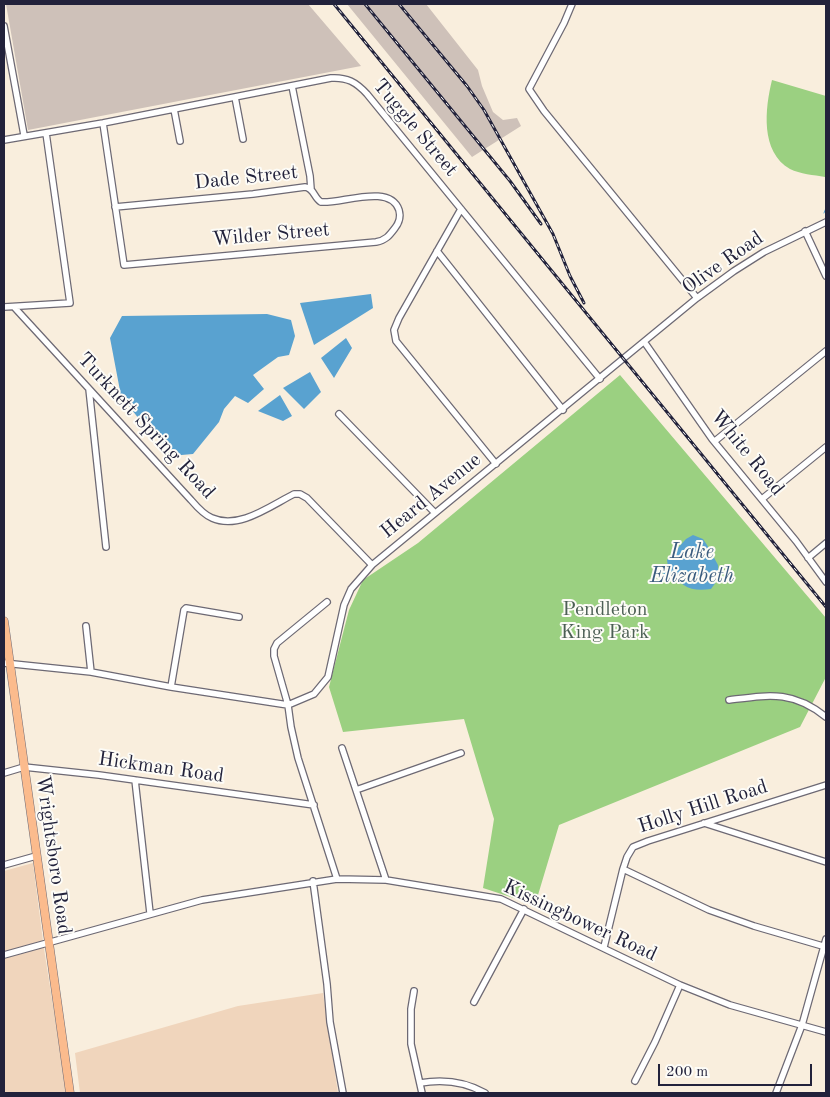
<!DOCTYPE html>
<html>
<head>
<meta charset="utf-8">
<style>
  body { margin:0 }
  #map { position:relative; width:830px; height:1097px; overflow:hidden; background:#f9eedd; font-family:"Old Standard TT",serif }
  canvas { display:block }
  .frame { position:absolute; inset:0; border:5px solid #22223b; pointer-events:none }
  .scale { position:absolute; left:658px; top:1064px; width:154px; height:22px; box-sizing:border-box; border:2px solid #22223b; border-top:0; padding-left:6px; font-size:15px; line-height:18px; white-space:nowrap; color:#22223b; -webkit-text-stroke:4px #fdfcf7; paint-order:stroke }
</style>
</head>
<body>
<div id="map">
<canvas width="830" height="1097"></canvas>
<div class="frame"></div>
<div class="scale">200 m</div>
</div>
<script>
const g = document.querySelector('canvas').getContext('2d');
g.lineJoin = 'round';
function fillPath(path, color) { g.fillStyle = color; g.fill(path, 'evenodd'); }
function stroke(path, color, width, dash) { g.strokeStyle = color; g.lineWidth = width; g.lineCap = dash ? 'butt' : 'round'; g.setLineDash(dash || []); g.stroke(path); }
function write(font, color, halo, rows, align = 'center') {
  g.font = font + ' "Old Standard TT",serif'; g.lineWidth = 4; g.setLineDash([]); g.textBaseline = 'middle'; g.strokeStyle = halo; g.fillStyle = color; for (const [text, x, y, turn = 0] of rows) {
    g.save(); g.translate(x, y); g.rotate((+turn || 0) * Math.PI / 180); g.textAlign = isNaN(turn) ? turn : align; if (halo) g.strokeText(text, 0, 0); g.fillText(text, 0, 0); g.restore();
  }
}
fillPath(new Path2D(`
  M33,863L44,949L67,1093H4V871Z
  M323,993L338,1093H80L75,1053L238,1006Z`), '#f0d5bc');
fillPath(new Path2D(`
  M6,4H308L361,66L28,130Z
  M347,4H426L478,70L482,86L493,112L503,120L517,118L521,126L472,157Z`), '#cec1b9');
fillPath(new Path2D(`
  M772,80L826,96V172L825,177C814,175 800,174 790,169C760,152 765,108 772,80Z
  M620,375L826,618V677L800,727L559,825L535,905L483,888L494,819L464,719L343,732L329,687L349,610L363,580L418,543Z`), '#9bd081');
fillPath(new Path2D(`
  M371,294L373,308L314,345L300,303Z
  M267,314L291,320L295,336L289,355L278,357L253,375L264,389L248,403L235,396L224,409L219,422L193,454L170,456L157,433H150L121,396L110,338L122,316Z
  M346,338L352,348L334,378L321,358Z
  M310,372L321,392L304,409L283,388Z
  M280,395L292,416L283,421L258,411Z
  M693,535L703,539L707,545L718,565L719,578L711,589C691,592 681,587 669,569L664,575L661,571L668,567L667,560L686,539Z`), '#59a2d0');
stroke(new Path2D(`
  M824,213L826,208`), '#59a2d0', 1);
const minor = new Path2D(`
  M572,4L564,23L529,89L544,111L697,298
  M4,26L24,135
  M292,86L310,176L311,189
  M235,97L243,139
  M174,109L180,141
  M103,123L124,265L376,242C386,240 389,236 395,228C399,223 401,217 399,210C390,183 341,204 321,202C314,198 314,188 305,187L253,194L115,207
  M4,140L103,123L331,78C347,77 356,82 367,94L600,379
  M461,209L399,318L394,330L396,341L496,464
  M805,231L826,276
  M437,251L563,410
  M4,307L70,303L46,133
  M14,307L191,500C197,507 204,515 212,518C239,530 270,506 294,494H300L307,498L372,565
  M645,343L712,439L796,541L826,582
  M89,389L106,547
  M339,414L435,513
  M715,441L826,351
  M762,499L826,447
  M808,558L826,543
  M327,602L277,643L274,649V656L288,705L291,727L298,758L337,879
  M86,626L91,672
  M4,663L91,672L171,687L288,705L314,694L328,677L344,605L351,589L372,565L697,298L734,271L764,252L826,222
  M171,687L184,610L186,608L239,617
  M729,700C769,695 792,690 826,717
  M342,748L386,880
  M4,773L24,767L99,775L314,805
  M135,780L150,913
  M356,790L461,753
  M704,823L826,862
  M4,865L36,856
  M623,869L709,910L754,926L826,947
  M313,881L327,984L330,1022L343,1093
  M604,947L623,869L627,857L633,847L648,841L826,785
  M4,955L202,900L337,879L386,880L501,899L680,985L730,1005L826,1032
  M414,991L411,1009V1044L422,1093
  M474,1002L524,909
  M635,1081L655,1042L680,985
  M420,1083C443,1079 464,1081 485,1093
  M776,1093L802,1025L826,939`);
const major = new Path2D(`
  M4,621L70,1093`);
stroke(minor, '#6d6974', 8);
stroke(major, '#6d6974', 9);
stroke(minor, '#fff', 5.5);
stroke(major, '#fbbb8d', 8);
const rail = new Path2D(`
  M334,4L826,607
  M365,4L510,181L541,224
  M399,4L467,86L484,110L553,234L570,276L584,303`);
stroke(rail, '#22223b', 3);
stroke(rail, '#fdfcf7', 1, [4]);
write('20px', '#22223b', '#fdfcf7', [
  ["Tuggle Street",415,128,50],
  ["Dade Street",246,178,-6],
  ["Wilder Street",271,235,-5],
  ["Olive Road",723,263,-35],
  ["Turknett Spring Road",146,426,47],
  ["White Road",747,453,51],
  ["Heard Avenue",431,496,-39],
  ["Hickman Road",161,768,8],
  ["Holly Hill Road",703,807,-18],
  ["Wrightsboro Road",53,855,82],
  ["Kissingbower Road",580,921,25]
]);
write('20px', '#4c5f54', '#fdfcf7', [
  ["Pendleton",605,610],
  ["King Park",605,633]
]);
write('italic 21px', '#3b5c7e', '#fdfcf7', [
  ["Lake",692,552],
  ["Elizabeth",692,576]
]);
</script>
</body>
</html>
